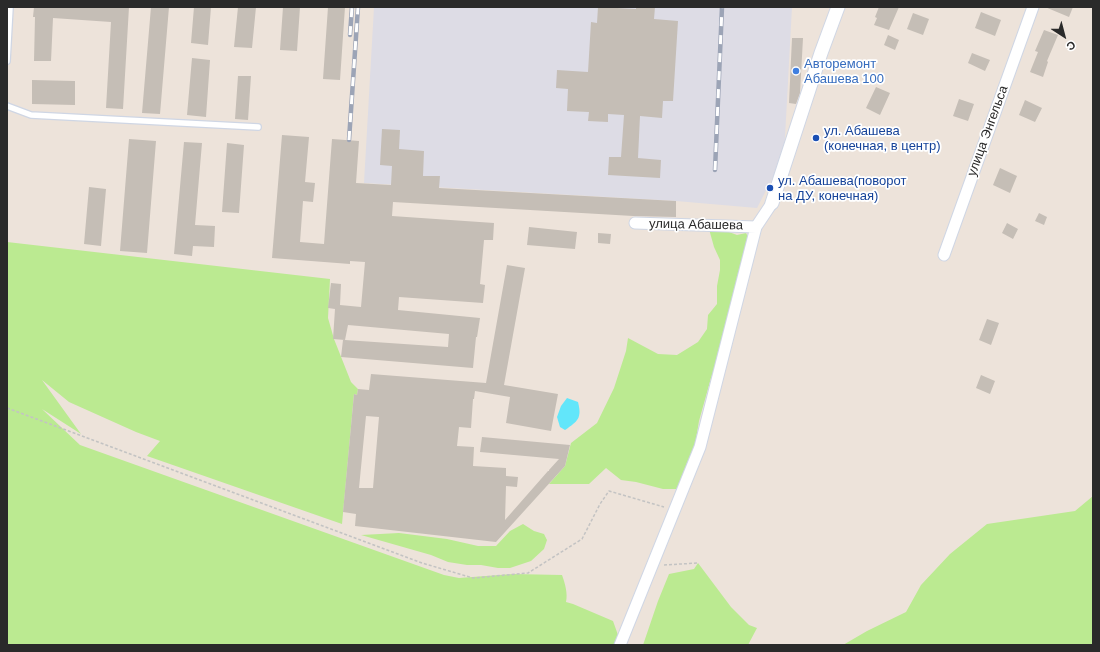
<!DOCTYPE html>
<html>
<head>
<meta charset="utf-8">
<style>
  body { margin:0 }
  #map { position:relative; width:1100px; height:652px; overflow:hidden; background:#ede3da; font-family:Arial,sans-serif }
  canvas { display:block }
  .frame { position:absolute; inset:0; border:8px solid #2a2a2a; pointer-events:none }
  .north { position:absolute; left:1044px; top:16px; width:40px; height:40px; -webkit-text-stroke:3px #fff; paint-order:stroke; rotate:144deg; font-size:11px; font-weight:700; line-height:16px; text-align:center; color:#2a2a2a }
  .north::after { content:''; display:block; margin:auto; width:14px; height:18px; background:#2a2a2a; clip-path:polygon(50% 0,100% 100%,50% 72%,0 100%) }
</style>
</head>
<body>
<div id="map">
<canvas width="1100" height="652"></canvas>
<div class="frame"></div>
<div class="north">С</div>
</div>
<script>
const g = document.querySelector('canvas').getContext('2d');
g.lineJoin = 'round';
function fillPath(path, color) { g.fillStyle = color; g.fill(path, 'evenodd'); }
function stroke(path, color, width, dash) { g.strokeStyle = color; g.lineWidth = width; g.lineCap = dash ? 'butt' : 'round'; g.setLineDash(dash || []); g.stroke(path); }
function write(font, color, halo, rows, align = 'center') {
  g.font = font + ' Arial,sans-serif'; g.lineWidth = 3.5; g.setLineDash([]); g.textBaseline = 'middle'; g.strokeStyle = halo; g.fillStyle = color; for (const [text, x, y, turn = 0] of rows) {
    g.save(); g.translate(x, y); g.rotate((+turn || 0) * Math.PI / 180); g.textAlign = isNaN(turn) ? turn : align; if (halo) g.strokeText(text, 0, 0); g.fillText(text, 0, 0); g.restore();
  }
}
fillPath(new Path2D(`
  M374,7H792L784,156L757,208L676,201L364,183Z`), '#dddce5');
fillPath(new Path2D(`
  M718,228L737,235L746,233L749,239L719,354L711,378L699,421L694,451L678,489H663L636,482L621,480L606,468L589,484H549L565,466L571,443L597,423L614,388L626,351L628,338L658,354L677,355L698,342L707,329L708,315L717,304V286L720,270V260L714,247L709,229Z
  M7,242L330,279L328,318L334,339L351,382L358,389L357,395L354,394L342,524L147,456L160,441L136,432L69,402L42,380L81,434L42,409L80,445L444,575L459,578L513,574L562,575C565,583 568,594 566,602L573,604L613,621L618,635L614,645H7Z
  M1093,496V645H843L867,631L906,612L921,585L950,554L987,524L1075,511Z
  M523,524L534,531L544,534L547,540L544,549L531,561L510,568H498L481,565H467L448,562L431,555L361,535L399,533L447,539L478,546H496L510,531Z
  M698,563L731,607L749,625L757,628L748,645H643L658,601L669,574L694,569Z`), '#bbea91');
fillPath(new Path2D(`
  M567,398L578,402C582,418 578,421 565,430L560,427L557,417L561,406Z`), '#62e6fa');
fillPath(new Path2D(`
  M34,7H129L123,109L106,108L111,22L53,18L51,61H34L35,17H33Z
  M151,7H169L160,114L142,113Z
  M194,7H211L208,45L191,43Z
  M238,7H256L252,48L234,47Z
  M283,7H300L297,51L280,50Z
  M328,7H345L340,80L323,79Z
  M598,7L636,9V7H655L654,19L678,21L673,101H663L662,118L640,116L638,158L661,160L660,178L608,175L609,157H621L624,115L608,114V122L588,121L589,112L567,111L568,89L556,88L557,70L588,72L591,22L597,23Z
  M879,7H899L889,30L874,25L877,18L875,17Z
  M1045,7H1073L1069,17Z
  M981,12L1001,20L995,36L975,28Z
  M913,13L929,19L923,35L907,29Z
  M1044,30L1058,35L1047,61L1048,62L1043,77L1030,72L1038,52L1035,51Z
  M888,35L899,40L895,50L884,45Z
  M792,38H803L800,93L796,104L789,103Z
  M972,53L990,60L985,71L968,63Z
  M192,58L210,60L206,117L187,115Z
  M238,76H251L248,120L235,119Z
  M32,80L75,81V105L32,104Z
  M876,87L890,93L880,115L866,108Z
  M959,99L974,104L968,121L953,116Z
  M1025,100L1042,108L1035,122L1019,115Z
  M382,129L400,130L399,149L424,151L423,176H440L439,188L676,201V217L633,216L393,202L392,216L494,223L493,240H484L480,284L485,285L483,303L399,297L398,310L480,318L477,337H476L473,368L341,357L343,340H345L333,339L335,309L328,308L331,283L341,284L340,305L361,307L365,262L350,261V264L272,258L282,135L309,137L305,182L315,183L313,202L303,201L300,242L324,244L332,139L359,141L356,183L391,185L392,166L380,165ZM348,325L449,334L448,347L345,340Z
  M129,139L156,141L147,253L120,251Z
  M184,142L202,143L195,225L215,226L214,247L193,246L192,256L174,254Z
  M227,143L244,145L239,213L222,212Z
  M1000,168L1017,176L1010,193L993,185Z
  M89,187L106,189L101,246L84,244Z
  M1039,213L1047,217L1044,225L1035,221Z
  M1007,223L1018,229L1013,239L1002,233Z
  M529,227L577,232L575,249L527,245Z
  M598,233L611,234L610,244L598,243Z
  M507,265L525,268L504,385L558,394L551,431L506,423L510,397L475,391L474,399H473L471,428L459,427L457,446L474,447L473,466L506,468V476L518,477L517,487L506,486L505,520L548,471H549V470L559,459L480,452L482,437L570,445L565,466L496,542L355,526L356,514L343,512L354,394L357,395L358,389L369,390L371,374L486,383ZM366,416L379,417L373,488H359Z
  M987,319L999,323L991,345L979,340Z
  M981,375L995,381L990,394L976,388Z`), '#c5beb6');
const service = new Path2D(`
  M7,61L10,7
  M7,106L31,115L258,127`);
const minor = new Path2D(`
  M635,223L756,227
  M944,255L1033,7
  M620,645L700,447L756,227L772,203`);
const tertiary = new Path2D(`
  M772,203L821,53L838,7`);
stroke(service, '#cfd6e4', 8);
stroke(minor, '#cfd6e4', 13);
stroke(tertiary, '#cfd6e4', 15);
stroke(new Path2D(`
  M7,408L422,563L473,578L528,573L582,539L600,504L609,491L664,507
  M664,565L698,563`), '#c3c3c3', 1.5, [3, 2]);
stroke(service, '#fff', 5.5);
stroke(minor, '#fff', 11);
stroke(tertiary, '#fff', 13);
const rail = new Path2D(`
  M350,35L352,7
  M349,140L358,7
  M715,170L722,7`);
stroke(rail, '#9ca4b6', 4.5);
stroke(rail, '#fff', 3, [9]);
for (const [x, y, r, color] of [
  [796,71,4,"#3f7fe0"],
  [816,138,4,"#1a4fb4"],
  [770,188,4,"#1a4fb4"]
]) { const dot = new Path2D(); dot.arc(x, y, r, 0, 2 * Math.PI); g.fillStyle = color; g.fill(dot); stroke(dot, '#fff', 1.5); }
write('13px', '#366cbe', '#fff', [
  ["Авторемонт",804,64],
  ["Абашева 100",804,79]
], 'left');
write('13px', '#164399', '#fff', [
  ["ул. Абашева",824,131],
  ["(конечная, в центр)",824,146],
  ["ул. Абашева(поворот",778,181],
  ["на ДУ, конечная)",778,196]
], 'left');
write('13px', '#2a2a2a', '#fff', [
  ["улица Энгельса",988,131,-70],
  ["улица Абашева",696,225,1]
]);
</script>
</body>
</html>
